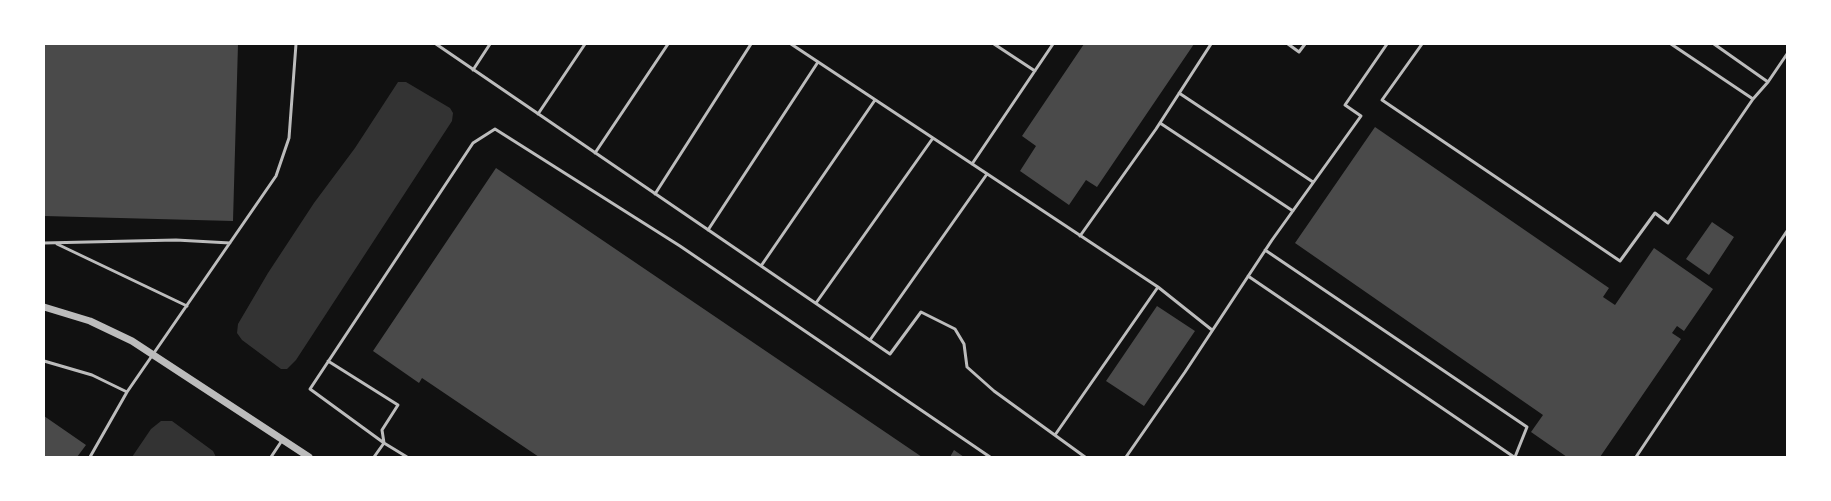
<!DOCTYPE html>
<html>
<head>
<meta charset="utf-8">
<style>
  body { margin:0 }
  #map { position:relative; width:1831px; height:501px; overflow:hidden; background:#111; font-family:Poppins,sans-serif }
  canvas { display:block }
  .frame { position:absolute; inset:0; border:45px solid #fff; pointer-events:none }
</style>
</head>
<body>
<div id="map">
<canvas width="1831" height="501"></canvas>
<div class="frame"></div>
</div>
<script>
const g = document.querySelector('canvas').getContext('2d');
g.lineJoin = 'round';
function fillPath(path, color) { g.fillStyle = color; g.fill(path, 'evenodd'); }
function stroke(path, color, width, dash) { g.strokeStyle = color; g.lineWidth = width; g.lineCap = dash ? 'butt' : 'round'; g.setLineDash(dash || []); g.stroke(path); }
fillPath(new Path2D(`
  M398,82H406L450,108L453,113L452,121L296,360L287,369H281L242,340L237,333L238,324L268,273L314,203L355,148Z
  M161,421H172L213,451L216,457H132L151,429Z`), '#333');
fillPath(new Path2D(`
  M44,44H238L233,221L44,216Z
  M1084,44H1194L1097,187L1086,180L1069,205L1020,171L1036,146L1022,136Z
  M1375,127L1609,288L1603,297L1615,305L1654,248L1713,289L1684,331L1677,326L1672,333L1681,339L1600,457H1567L1531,432L1543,415L1295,243Z
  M496,168L922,457H539L422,378L419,383L373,351Z
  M1712,222L1734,237L1709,275L1686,259Z
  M1157,306L1195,331L1144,406L1106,381Z
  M44,416L86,445L77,457H44Z
  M954,450L964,457H950Z`), '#4a4a4a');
stroke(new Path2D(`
  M436,44L890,354L921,312L955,329L964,344L967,367L994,391L1085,457
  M791,44L1158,287
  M994,44L1035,71
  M1288,44L1299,52L1305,44
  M1422,44L1382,100L1620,261L1655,213L1668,223L1753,99
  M1671,44L1753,99L1768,82
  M1714,44L1768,82L1787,54
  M473,70L490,44
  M1179,93L1313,182
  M538,114L585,44
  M1160,123L1293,211
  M595,153L668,44
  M972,164L1053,44
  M655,194L751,44
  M708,230L818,62
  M1080,236L1156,129L1211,44
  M44,243L176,240L230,243
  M57,244L187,306
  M1265,250L1527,427L1515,457
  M761,266L875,100
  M1248,276L1514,457
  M816,303L933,138
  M870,340L987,174
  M44,361L92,375L127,392L276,176L289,138L296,44
  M328,361L398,405L382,430L384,443L407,457
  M1055,435L1158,287L1212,330
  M90,457L127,392
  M271,457L283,439
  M374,457L384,443L310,389L473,143L495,129L680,246L990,457
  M1126,457L1185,372L1272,240L1361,116L1345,105L1387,44
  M1636,457L1787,231`), '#bcbcbc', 3);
stroke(new Path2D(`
  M44,307L90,321L132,341L309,457`), '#bcbcbc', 7);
</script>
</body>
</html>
